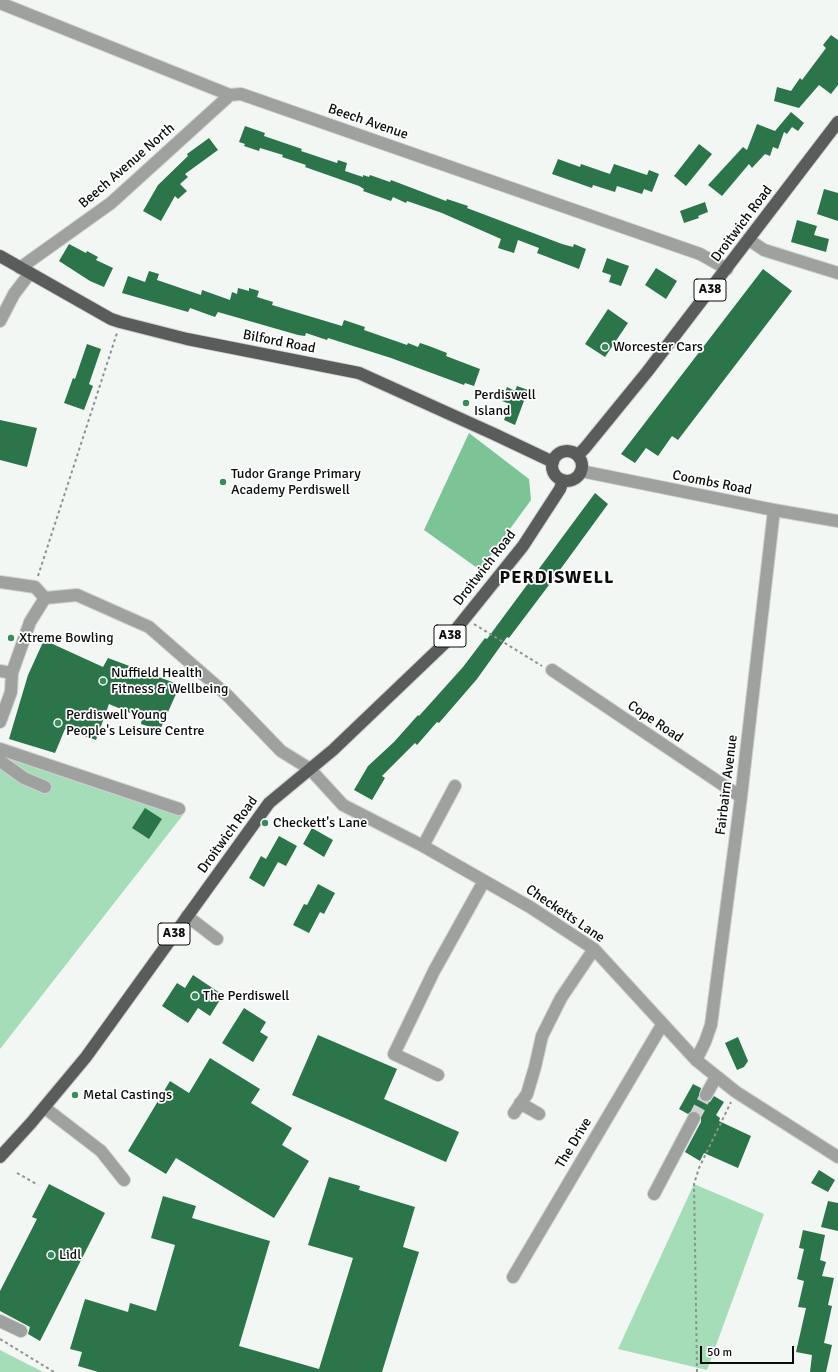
<!DOCTYPE html>
<html>
<head>
<meta charset="utf-8">
<style>
  body { margin:0 }
  #map { position:relative; width:838px; height:1372px; overflow:hidden; background:#f2f7f3; font-family:Signika,sans-serif }
  canvas { display:block }
  .scale { position:absolute; left:700px; top:1346px; width:94px; height:18px; box-sizing:border-box; border:2px solid #0a0c0b; border-top:0; padding-left:5px; font-size:12px; line-height:14px; white-space:nowrap; color:#0a0c0b; -webkit-text-stroke:3px #fff; paint-order:stroke }
</style>
</head>
<body>
<div id="map">
<canvas width="838" height="1372"></canvas>
<div class="scale">50 m</div>
</div>
<script>
const g = document.querySelector('canvas').getContext('2d');
g.lineJoin = 'round';
function fillPath(path, color) { g.fillStyle = color; g.fill(path, 'evenodd'); }
function stroke(path, color, width, dash) { g.strokeStyle = color; g.lineWidth = width; g.lineCap = dash ? 'butt' : 'round'; g.setLineDash(dash || []); g.stroke(path); }
function write(font, color, halo, rows, align = 'center') {
  g.font = font + ' Signika,sans-serif'; g.lineWidth = 3.5; g.setLineDash([]); g.textBaseline = 'middle'; g.strokeStyle = halo; g.fillStyle = color; for (const [text, x, y, turn = 0] of rows) {
    g.save(); g.translate(x, y); g.rotate((+turn || 0) * Math.PI / 180); g.textAlign = isNaN(turn) ? turn : align; if (halo) g.strokeText(text, 0, 0); g.fillText(text, 0, 0); g.restore();
  }
}
fillPath(new Path2D(`
  M0,751L183,815L0,1049Z
  M694,1184L764,1214L707,1370L618,1349Z
  M0,1350L43,1372H0Z`), '#a4ddb7');
fillPath(new Path2D(`
  M469,433L529,479L531,500L480,570L424,530Z`), '#7cc496');
fillPath(new Path2D(`
  M831,35L838,40V85L831,94L819,85L799,108L774,101L777,87L791,91L800,78L802,80L826,48L823,45Z
  M791,112L804,123L798,131L792,127L787,134L784,132L778,149L773,147L770,156L765,154L752,168L749,164L722,196L708,185L743,147L747,150L757,124L775,131Z
  M245,126L265,133L264,136L302,149L301,151L337,163L338,160L347,163L345,171L363,177V175L369,177L370,175L390,182L391,180L446,201L447,199L468,206L467,208L562,244L573,247L574,244L586,249L579,269L537,253L539,248L518,240L514,253L498,248L501,239L442,213L407,201L406,203L393,197L391,201L363,191L364,189L359,186L305,167L306,165L282,157L283,155L260,148L259,151L244,146L245,144L239,142Z
  M209,138L218,150L185,174L188,177L180,184L187,191L178,199L175,196L161,221L143,211L158,185L188,156L187,154Z
  M699,144L712,154L686,186L674,176Z
  M558,159L580,167L581,164L610,174L614,164L647,175L649,170L659,174L652,192L644,189L642,194L617,186L615,192L593,185L592,188L552,174Z
  M824,189L838,193V221L817,214Z
  M705,202L708,212L698,216L699,218L684,223L680,211Z
  M797,220L817,226L814,235L829,239L826,252L791,242Z
  M69,244L86,253L87,251L98,257L96,260L113,268L104,287L90,281L59,261Z
  M607,258L629,266L621,286L609,282L611,275L602,272Z
  M656,268L677,281L666,299L645,285Z
  M763,269L792,291L678,440L672,436L658,456L646,448L635,463L621,454Z
  M149,271L159,274L157,280L201,295L202,290L230,300L232,292L237,294L238,288L249,291V288L259,291L257,297L273,302L272,305L342,326L344,320L365,327L364,330L407,345L408,343L418,347L420,343L429,346L447,353L446,356L480,369L474,386L465,383L464,385L391,358L328,338L327,340L306,333L305,336L298,335L218,312L215,317L190,308L188,312L122,293L128,276L145,282Z
  M608,309L628,323L605,357L585,344Z
  M87,344L101,349L89,384L93,386L84,410L64,403L73,378L75,379Z
  M517,386L528,390L515,425L504,420L510,404L502,401L507,387L515,391Z
  M0,420L37,428L27,467L0,460Z
  M595,493L608,504L546,589L509,638L507,637L477,679L439,723L437,722L417,745L415,743L382,776L385,778L372,800L354,790L368,766L394,742L418,715L419,716L463,667L485,638L487,639Z
  M44,640L103,667L108,658L180,685L160,730L141,724L142,718L109,704L96,740L65,729L55,753L9,739L28,675Z
  M145,808L162,819L149,839L132,828Z
  M312,828L333,840L324,857L303,844Z
  M279,836L297,846L286,866L278,862L264,887L249,878L261,856L266,859Z
  M318,884L335,893L324,914L320,912L309,933L293,925L304,904L307,905Z
  M193,975L223,995L210,1016L198,1008L188,1023L162,1006L177,983L185,988Z
  M244,1008L266,1022L260,1032L268,1037L253,1062L222,1043Z
  M318,1035L397,1069L384,1099L459,1132L446,1162L292,1095Z
  M738,1037L748,1061L744,1067L737,1070L725,1043Z
  M210,1058L260,1089L251,1103L292,1128L282,1145L309,1161L274,1218L176,1158L166,1174L128,1151L170,1081L189,1093Z
  M693,1084L701,1088L699,1096L702,1101L710,1102L714,1096L724,1102L716,1115L720,1118L719,1121L751,1136L738,1168L704,1153L700,1161L685,1152L701,1122V1114L698,1112L693,1111L688,1114L679,1109Z
  M819,1170L835,1180L828,1192L811,1183Z
  M329,1177L360,1186L359,1190L415,1207L403,1247L419,1252L382,1372H98L78,1366L82,1352L70,1349L85,1299L128,1312L130,1303L156,1311L175,1245L151,1238L163,1196L196,1206L192,1218L270,1241L239,1346L319,1369L353,1258L308,1245Z
  M49,1184L105,1213L40,1341L28,1334L30,1327L0,1311V1291L37,1219L32,1217Z
  M828,1201L838,1203V1231L821,1227Z
  M803,1230L825,1235L820,1260L826,1262L822,1276L834,1278L828,1305L832,1306L824,1343L832,1345L826,1372H810L812,1355L796,1352L806,1308L798,1307L804,1281L797,1279L804,1249L799,1248Z`), '#2c744a');
stroke(new Path2D(`
  M694,1118L706,1095`), '#cfd4d0', 12, [12, 6]);
const minor = new Path2D(`
  M0,3L230,95L241,94L700,254L727,269
  M749,240L764,250L838,273
  M20,268L111,203L230,95
  M0,321L14,294L30,273
  M581,471L774,510L838,521
  M0,582L35,587L45,598
  M45,598L77,595L149,627L227,695L281,751L310,769L343,805L423,846L530,907L594,949L696,1060L736,1092L838,1157
  M552,670L741,797
  M0,671L12,673L30,622L45,598
  M0,722L11,692L12,673
  M0,749L179,809
  M0,761L24,778L45,787
  M423,846L455,786
  M187,916L217,939
  M696,1060L705,1042L711,1025L741,797L774,510
  M438,1075L394,1054L434,971L484,881
  M706,1095L716,1077
  M520,1103L539,1114
  M45,1108L101,1151L124,1180
  M514,1113L527,1094L535,1067L542,1036L561,998L594,949
  M654,1194L694,1118
  M513,1277L662,1025
  M0,1321L21,1331`);
const major = new Path2D(`
  M0,256L111,319L120,322L187,339L359,373L494,434L553,462
  M552 466a15 15 0 1 1 30 0a15 15 0 1 1-30 0Z
  M578,455L585,448L647,372L838,122
  M0,1157L31,1123L86,1057L269,803L333,750L445,643L523,546L560,489L563,480`);
stroke(minor, '#cdd1ce', 14);
stroke(major, '#cdd1ce', 14);
stroke(new Path2D(`
  M38,576L117,333
  M474,624L542,666
  M17,1173L38,1185
  M0,1339L54,1372
  M697,1372L694,1184L699,1168L731,1102`), '#8f9390', 2, [3, 3]);
stroke(minor, '#9fa19f', 12);
stroke(major, '#595c5a', 12);
for (const [x, y, r, color] of [
  [605,347,4,"#3a8b5c"],
  [466,403,4,"#3a8b5c"],
  [223,482,4,"#3a8b5c"],
  [11,638,4,"#3a8b5c"],
  [103,681,4,"#3a8b5c"],
  [58,723,4,"#3a8b5c"],
  [265,823,4,"#3a8b5c"],
  [195,996,4,"#3a8b5c"],
  [75,1095,4,"#3a8b5c"],
  [51,1255,4,"#3a8b5c"]
]) { const dot = new Path2D(); dot.arc(x, y, r, 0, 2 * Math.PI); g.fillStyle = color; g.fill(dot); stroke(dot, '#fff', 1.5); }
for (const [x, y, w] of [
  [710,290,32],
  [450,636,32],
  [174,934,32]
]) { const box = new Path2D(); box.roundRect(x - w / 2, y - 11, w, 22, 3); g.fillStyle = '#fff'; g.fill(box); stroke(box, '#0a0c0b', 1); }
write('bold 13px', '#0a0c0b', null, [
  ["A38",710,290],
  ["A38",450,636],
  ["A38",174,934]
]);
write('14px', '#0a0c0b', '#fff', [
  ["Beech Avenue",368,122,19],
  ["Beech Avenue North",127,166,-41],
  ["Droitwich Road",742,224,-53],
  ["Bilford Road",279,342,11],
  ["Coombs Road",712,483,11],
  ["Droitwich Road",485,568,-52],
  ["Cope Road",655,722,34],
  ["Fairbairn Avenue",727,785,-83],
  ["Droitwich Road",228,835,-54],
  ["Checketts Lane",565,914,34],
  ["The Drive",574,1143,-59]
]);
write('14px', '#0a0c0b', '#fff', [
  ["Worcester Cars",613,347],
  ["Perdiswell",474,395],
  ["Island",474,411],
  ["Tudor Grange Primary",231,474],
  ["Academy Perdiswell",231,490],
  ["Xtreme Bowling",19,638],
  ["Nuffield Health",111,673],
  ["Fitness & Wellbeing",111,689],
  ["Perdiswell Young",66,715],
  ["People's Leisure Centre",66,731],
  ["Checkett's Lane",273,823],
  ["The Perdiswell",203,996],
  ["Metal Castings",83,1095],
  ["Lidl",59,1255]
], 'left');
g.letterSpacing = '1px';
write('bold 18px', '#0a0c0b', '#fff', [
  ["PERDISWELL",557,578]
]);
g.letterSpacing = '0px';
</script>
</body>
</html>
